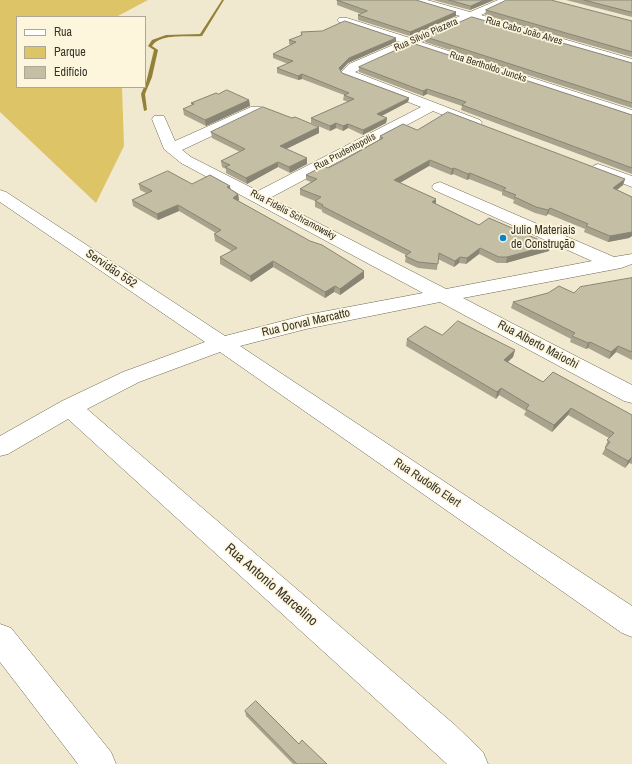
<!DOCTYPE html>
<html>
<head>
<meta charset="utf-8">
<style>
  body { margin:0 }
  #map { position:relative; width:632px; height:764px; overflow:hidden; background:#f0e9d0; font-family:"Archivo Narrow",sans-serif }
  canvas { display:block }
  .legend { position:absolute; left:16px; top:16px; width:130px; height:72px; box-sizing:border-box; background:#fdf6dd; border:1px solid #ada895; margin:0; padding:5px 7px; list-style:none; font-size:12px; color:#363329 }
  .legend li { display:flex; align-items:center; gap:8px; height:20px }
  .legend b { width:20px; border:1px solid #ada895 }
</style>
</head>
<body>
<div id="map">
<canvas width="632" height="764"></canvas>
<ul class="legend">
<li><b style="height:5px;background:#fff"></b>Rua</li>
<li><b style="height:11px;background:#ddc467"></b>Parque</li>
<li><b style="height:11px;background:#c4bea5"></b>Edifício</li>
</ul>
</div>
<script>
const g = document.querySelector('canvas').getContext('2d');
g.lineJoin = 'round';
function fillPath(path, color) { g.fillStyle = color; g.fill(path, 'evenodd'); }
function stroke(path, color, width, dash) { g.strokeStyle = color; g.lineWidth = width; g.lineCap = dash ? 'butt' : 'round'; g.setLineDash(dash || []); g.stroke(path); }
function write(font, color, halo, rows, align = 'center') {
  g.font = font + ' "Archivo Narrow",sans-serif'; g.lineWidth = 3.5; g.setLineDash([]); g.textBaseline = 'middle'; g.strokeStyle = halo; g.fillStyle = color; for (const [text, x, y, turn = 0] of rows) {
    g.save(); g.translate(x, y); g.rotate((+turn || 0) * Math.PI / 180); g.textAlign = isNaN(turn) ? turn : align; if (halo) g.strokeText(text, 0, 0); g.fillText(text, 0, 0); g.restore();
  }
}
fillPath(new Path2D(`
  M0,0H148L116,17H17V87H122L124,146L96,203L0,112Z`), '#ddc467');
fillPath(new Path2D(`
  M222,0H224L202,36C188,37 160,33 152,46L158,50L152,77L145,94L147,110L144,111L141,94L144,87H145L154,50L148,46L152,40L166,35L200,34Z`), '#948138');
const minor = new Path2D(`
  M411,0H427L470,12L498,0H512L481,15L632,59V67L471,20L421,42L632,110V119L411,46L355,72L480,120L482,123L480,126H470L433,111L270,198L446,289L592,261L434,190L432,187L434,184L440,182L614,257L632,254V264L621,268L463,298L632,385V403L624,401L440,302L306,329L240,346L632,606V637L622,633L220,352L139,382L87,409L455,725L483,752L488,764H447L68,419L8,454L0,456V436L62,401L123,372L205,342L0,202V190L6,192L225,336L306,315L423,293L181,163L164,149L152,119L154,116H164L175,141L251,107H261L263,110L261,113L182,150L191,157L258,191L421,107L342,76L340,73L349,64L400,42L339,22L337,20L339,18H347L410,38L460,16L412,2Z
  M598,164L632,176V187L593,172L590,169L593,166Z
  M0,624L11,628L111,752L116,764H78L0,662Z`);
stroke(minor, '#6d6751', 1);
fillPath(minor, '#fff');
fillPath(new Path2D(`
  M337,0L456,12V16L410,36L358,20V15L361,14L337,5Z
  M433,0H494L470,10Z
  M566,0H632V17Z
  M486,10L632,21V57L485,15Z
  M301,32L396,38V42L348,63L340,71L342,73L409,98L408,102L381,116L387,118L386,123L363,135L348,128L343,131L336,128L330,131L311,123V118L348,102L343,100L344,95L302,79L298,80L277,73V68L288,64L273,58V54L291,45L289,44V40L301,36Z
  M426,37L632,63V108L425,42Z
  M359,67L632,115V174L461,110L462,106L427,94L423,96L359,72Z
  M218,94L249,100L250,106L206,126L184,115L183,109L192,105L191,103Z
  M319,127V133L286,149L307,164L290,173L278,167L247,184L226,173V169L222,167L221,161L240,152L212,138L211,132Z
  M417,130L625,179L623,185L617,190L632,197V236L629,238L608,242L584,232L585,229L548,214L546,216L535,213L515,204L513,203L514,200L502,195V192L469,179L467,180L453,174L451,175L429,166L400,183L436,199V204L479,225L549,251L506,263H497L479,254L466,264L459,263L454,267L438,259L437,270L418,268L405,262L406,255L322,212V210L315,207V201L300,195V189L311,182L306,180V175L328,168L342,161L379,140L380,136Z
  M139,184H192L231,190L238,194L239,200L238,201L364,278L340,295L334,292L325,298L273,267L251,282L220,264V257L232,251L215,241L214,234L216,233L179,211L158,220L133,206L132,200L146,193L140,190Z
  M632,278V360L616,352L609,359L588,348L586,349L570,342L571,339L511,308L513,302L574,293Z
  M442,335L515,350L513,357L508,362L543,382L632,415V464L629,463L625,468L602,454L606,447H605L609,438L568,415L552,432L524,415L526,411L499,395L496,399L406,346L407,339Z
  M245,711L327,764H293L246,716Z`), '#a9a38e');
fillPath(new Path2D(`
  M484,0H494L470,10L471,6Z
  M456,12V16L410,36V32Z
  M396,38V42L348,63L339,73V68L349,58Z
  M302,74V79L298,80V76Z
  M427,89V94L423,96V91Z
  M409,98L408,102L376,119L377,114Z
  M249,100L250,106L206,126L205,120Z
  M387,118L386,123L363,135V130Z
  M336,123V128L330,131V126Z
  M348,124V128L343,131V126Z
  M319,127V133L280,152V146Z
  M307,158V164L290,173L289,167Z
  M430,160L429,166L394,186V180Z
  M278,162V167L247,184L246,178Z
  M454,168L453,174L451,175L452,169Z
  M470,173L469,179L467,180L468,174Z
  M625,179L623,185L611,194L613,188Z
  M230,186L231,192L227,187Z
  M238,194L239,200L233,204V198Z
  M436,199V205L432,202Z
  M178,205L179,211L158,220L157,214Z
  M550,208L548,214L546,216L548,210Z
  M632,232V236L629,238L608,242L610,236Z
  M551,245L549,251L506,263L507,257Z
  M480,248L479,254L466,264L467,258Z
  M460,257L459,263L454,267L455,261Z
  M273,261V267L251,282L250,276Z
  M364,271V278L340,295V289Z
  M335,286L334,292L325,298V292Z
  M590,342L588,348L586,349L588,343Z
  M618,346L616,352L609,359L611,352Z
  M515,350L513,357L502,367L504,360Z
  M501,388L499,395L496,399L497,392Z
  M571,408L568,415L552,432L554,425Z
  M632,457L629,463L625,468L628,461Z`), '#898574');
const building = new Path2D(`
  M337,0H416L456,12L410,32L358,15L367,11Z
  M449,0H484L471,6Z
  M507,0H551L632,21V52L486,10Z
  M584,0H632V12Z
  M472,17L632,63V103L426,37Z
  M345,21L396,38L349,58L339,68L342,73L409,98L377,114L387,118L363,130L348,124L343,126L336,123L330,126L311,118L354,99L344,95L349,93L302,74L298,76L277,68L293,61L273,54L296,42L289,40L302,35L301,32L322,31Z
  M412,43L632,115V168L462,105L466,102L427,89L423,91L359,67Z
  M227,90L249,100L205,120L183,109L194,104L191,103L216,93L218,94Z
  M263,107L292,118L295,117L319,127L280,146L307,158L289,167L278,162L246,178L225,167L230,165L221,161L245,149L211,132Z
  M448,112L625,179L613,188L632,197V232L610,236L586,226L588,224L550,208L548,210L536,207L517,198L514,197L516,195L503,190L506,188L470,173L468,174L454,168L452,169L430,160L394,180L436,199L432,202L479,225L489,218L551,245L507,257H499L480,248L467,258L460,257L455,261L439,253L438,264L418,262L405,256L411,252L322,206L323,205L315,201L321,197L300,189L317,179L306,175L323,166L328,168L342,161L383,138L380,136L403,124L417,130Z
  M168,171L192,184L210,175L230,186L227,187L238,194L233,198L310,241L322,245L364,271L340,289L335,286L325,292L273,261L250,276L220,257L237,248L214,234L221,230L178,205L157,214L132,200L152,191L139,184Z
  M632,278V352L618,346L611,352L590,342L588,343L572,336L575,333L513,302L548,293L559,286L574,293L580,287Z
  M458,321L515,350L504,360L543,382L553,372L632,415V457L628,461L605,448L610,442L607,440L614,433L571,408L554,425L526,409L529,405L501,388L497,392L407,339L425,326L442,335Z
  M256,701L299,744L302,740L327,764H297L245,711Z`);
fillPath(building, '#c4bea5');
stroke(building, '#898574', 1);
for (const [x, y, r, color] of [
  [503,238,4,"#0583cb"]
]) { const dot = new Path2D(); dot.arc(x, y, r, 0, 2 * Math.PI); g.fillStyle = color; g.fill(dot); stroke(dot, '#fdf6dd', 1.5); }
write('10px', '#363329', '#fdf6dd', [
  ["Rua Cabo João Alves",524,31,16],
  ["Rua Silvio Piazera",426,35,-24],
  ["Rua Bertholdo Juncks",488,67,18],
  ["Rua Prudentopolis",345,152,-28],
  ["Rua Fidelis Schramowsky",293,215,28]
]);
write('12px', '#363329', '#fdf6dd', [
  ["Julio Materiais",511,231],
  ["de Construção",511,245]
], 'left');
write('12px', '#363329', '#fdf6dd', [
  ["Servidão 552",111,269,34],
  ["Rua Dorval Marcatto",306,323,-13],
  ["Rua Alberto Maiochi",538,345,28],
  ["Rua Rudolfo Elert",427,483,34]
]);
write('14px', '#363329', '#fdf6dd', [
  ["Rua Antonio Marcelino",271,585,41]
]);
</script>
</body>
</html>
